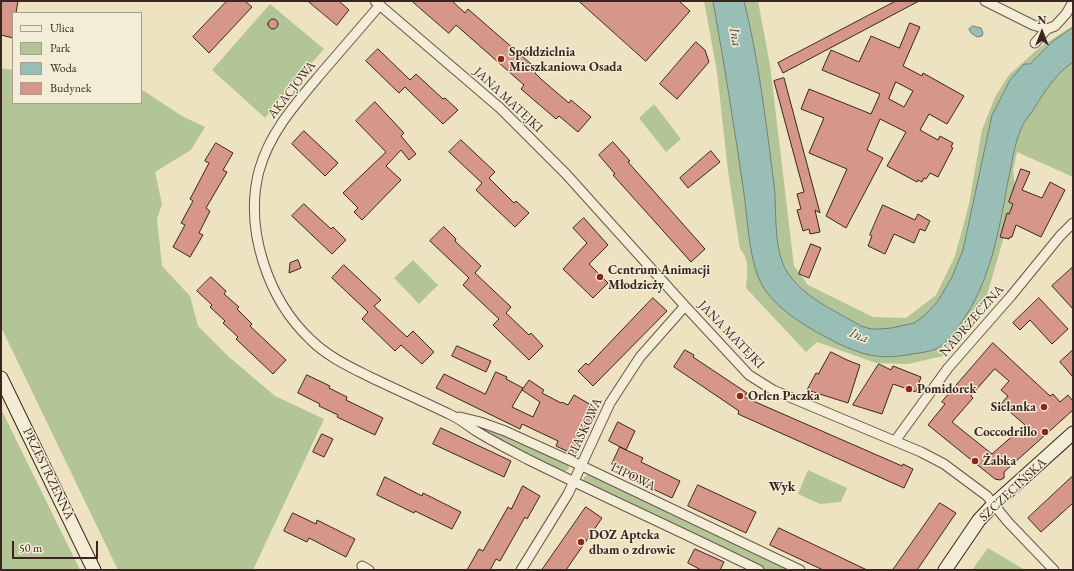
<!DOCTYPE html>
<html>
<head>
<meta charset="utf-8">
<style>
  body { margin:0 }
  #map { position:relative; width:1074px; height:571px; overflow:hidden; background:#ede3c1; font-family:"EB Garamond",serif }
  canvas { display:block }
  .frame { position:absolute; inset:0; border:2px solid #3a261e; pointer-events:none }
  .legend { position:absolute; left:12px; top:12px; width:130px; height:92px; box-sizing:border-box; background:#f3edd7; border:1px solid #a99d8d; margin:0; padding:5px 7px; list-style:none; font-size:12px; color:#3a261e }
  .legend li { display:flex; align-items:center; gap:8px; height:20px }
  .legend b { width:20px; border:1px solid #a99d8d }
  .north { position:absolute; left:1022px; top:12px; width:40px; height:40px; -webkit-text-stroke:3px #f3edd7; paint-order:stroke; rotate:0deg; font-size:11px; font-weight:700; line-height:16px; text-align:center; color:#3a261e }
  .north::after { content:''; display:block; margin:auto; width:14px; height:18px; background:#3a261e; clip-path:polygon(50% 0,100% 100%,50% 72%,0 100%) }
  .scale { position:absolute; left:12px; top:541px; width:86px; height:18px; box-sizing:border-box; border:2px solid #3a261e; border-top:0; padding-left:5px; font-size:12px; line-height:14px; white-space:nowrap; color:#3a261e; -webkit-text-stroke:3px #f3edd7; paint-order:stroke }
</style>
</head>
<body>
<div id="map">
<canvas width="1074" height="571"></canvas>
<div class="frame"></div>
<ul class="legend">
<li><b style="height:5px;background:#f3edd7"></b>Ulica</li>
<li><b style="height:11px;background:#b3c597"></b>Park</li>
<li><b style="height:11px;background:#99beb6"></b>Woda</li>
<li><b style="height:11px;background:#d69689"></b>Budynek</li>
</ul>
<div class="north">N</div>
<div class="scale">50 m</div>
</div>
<script>
const g = document.querySelector('canvas').getContext('2d');
g.lineJoin = 'round';
function fillPath(path, color) { g.fillStyle = color; g.fill(path, 'evenodd'); }
function stroke(path, color, width, dash) { g.strokeStyle = color; g.lineWidth = width; g.lineCap = dash ? 'butt' : 'round'; g.setLineDash(dash || []); g.stroke(path); }
function write(font, color, halo, rows, align = 'center') {
  g.font = font + ' "EB Garamond",serif'; g.lineWidth = 3; g.setLineDash([]); g.textBaseline = 'middle'; g.strokeStyle = halo; g.fillStyle = color; for (const [text, x, y, turn = 0] of rows) {
    g.save(); g.translate(x, y); g.rotate((+turn || 0) * Math.PI / 180); g.textAlign = isNaN(turn) ? turn : align; if (halo) g.strokeText(text, 0, 0); g.fillText(text, 0, 0); g.restore();
  }
}
fillPath(new Path2D(`
  M704,1H758L770,65L794,266L808,285L873,317L906,318L936,295L955,256L969,204L982,130L995,97L1009,75L1040,47L1073,26V177L1017,152L1013,171L1016,195L987,295L975,321L943,356L908,364L876,363L817,342L806,352L746,288C747,274 750,259 740,249L728,171L717,72Z
  M270,4L324,49L277,102L265,118L212,70Z
  M1,68L13,70V103H141V89L182,116L205,127L191,150L155,172L162,204L157,219L162,266L190,296L198,326L229,357L275,396L324,419L253,570H118L1,327Z
  M654,104L681,139L666,152L639,118Z
  M413,260L438,285L419,304L394,278Z
  M1,409L80,570H1Z
  M487,425L568,464L569,469L566,471H562L484,433L482,429Z
  M808,470L847,488L841,502L820,504L798,494Z
  M589,474L790,570H766L583,482L584,477Z
  M988,548L1025,570H972Z`), '#b3c597');
const water = new Path2D(`
  M713,1H744C759,61 766,123 774,184C777,209 773,248 786,270C802,297 834,310 861,326L871,329H880L891,328L914,323L925,315L938,301L952,277L963,250L992,115L1010,80L1024,64H1030L1053,41L1073,27V62C1055,74 1043,94 1032,112C1028,117 1023,123 1021,129C1014,145 1012,164 1008,181C999,230 991,281 961,323C954,332 946,344 936,349C928,352 920,353 912,354C881,360 865,356 837,343C812,330 782,314 765,290C748,265 748,217 743,187C734,125 724,63 713,1Z
  M973,26L981,28L983,33L982,36L977,37L971,33L969,29Z`);
fillPath(water, '#99beb6');
stroke(water, '#738179', 1);
const building = new Path2D(`
  M1,1H18L16,13H13V38L1,35Z
  M227,1H245L252,7L209,53L193,37Z
  M308,1H339L349,10L337,25Z
  M412,1H452L465,13L468,9L538,70L535,73L542,80L569,103L571,100L591,117L578,132L559,116L556,119L521,89L524,85L456,25L449,33Z
  M579,1H679L690,11L646,61Z
  M896,1H919L783,73L778,63Z
  M268 24a5 5 0 1 1 10 0a5 5 0 1 1-10 0Z
  M910,23L920,27L903,66L922,76L923,73L964,96L947,124L929,114L920,130L938,140L940,136L953,143L951,147L953,148L938,177L930,173L926,179L924,178L922,182L918,180L917,182L887,166L906,132L880,119L867,150L883,158L846,228L826,216L847,169L809,153L824,118L801,109L809,89L871,114L880,94L822,70L831,50L859,62L871,36L899,48ZM896,82L913,91L904,107L889,99Z
  M696,42L705,50L709,62L677,99L660,84Z
  M378,49L410,80L416,74L443,99L445,98L458,110L443,124L405,87L399,93L366,61Z
  M784,78L820,213L815,210L820,232L810,234L809,229L803,231L797,210L801,209L797,194L804,192L774,81Z
  M375,102L404,133L401,136L416,154L409,160L401,150L386,166L401,180L362,220L354,212L358,208L343,193L386,152L356,121Z
  M304,131L338,163L325,176L292,144Z
  M461,140L495,172L489,178L514,203L516,201L529,213L515,227L476,190L482,183L449,152Z
  M613,142L630,161L628,162L705,249L691,262L613,175L615,174L599,155Z
  M216,143L233,153L223,170L227,172L206,208L210,211L199,233L203,235L190,257L173,247L185,225L181,223L193,201L190,199L209,163L205,161Z
  M711,151L720,162L688,188L680,178Z
  M1021,169L1030,172L1022,190L1042,198L1050,182L1065,190L1041,237L1016,225L1012,237H1010L1009,239L1000,237L1001,234L1007,213L1009,214L1013,204L1009,202Z
  M304,204L331,229L333,227L346,240L332,254L292,216Z
  M883,205L915,220L918,214L930,221L925,231L920,229L914,243L894,234L885,254L868,246L872,236L870,235Z
  M584,218L608,245L589,264L608,283L593,298L563,269L587,243L573,228Z
  M444,227L456,239L455,241L481,266L475,273L511,307L506,313L529,335L531,333L543,346L529,360L493,325L499,319L463,285L469,278L430,241Z
  M811,244L821,248L809,278L799,274Z
  M298,260L301,268L289,273L290,263Z
  M344,265L381,300L374,306L407,337L413,331L434,352L422,364L401,345L395,351L362,319L368,312L332,278Z
  M1073,267V309L1052,286Z
  M211,277L226,291L224,294L239,307L237,309L252,324L250,326L286,360L273,374L236,339L238,337L223,323L225,321L210,307L212,305L197,291Z
  M653,298L667,311L593,386L578,371L586,363L588,365Z
  M1039,298L1068,329L1052,344L1030,320L1020,330L1013,323Z
  M993,343L1050,396L1053,394L1060,402L1068,395L1073,401V410L1004,472V478L1000,480L995,479L928,425L945,404L942,402ZM995,369L1009,381L1001,390L1008,396L1001,404L1025,425L992,454L952,422L973,398L971,396Z
  M457,346L491,361L486,372L452,356Z
  M685,350L694,355L693,357L747,393L744,397L902,466L903,464L913,469L904,488L738,414L739,411L674,367Z
  M1073,350V377L1060,362Z
  M831,352L847,360L860,365L848,403L807,390L816,373L818,374Z
  M879,364L891,370L893,366L921,377L916,392L893,384L882,414L853,405Z
  M496,372L507,377L506,379L523,388L512,407L533,417L540,402L522,390L529,380L544,390L542,393L561,403L562,402L568,405L574,395L598,409L575,455L556,446L558,441L522,424L520,429L436,388L444,374L485,394Z
  M307,375L330,386L329,388L347,397L346,400L383,418L375,435L337,417L338,415L319,406L320,404L298,393Z
  M618,422L635,431L626,450L609,441Z
  M441,428L511,461L504,477L433,444Z
  M322,434L333,439L324,457L313,452Z
  M620,447L643,458L641,462L680,481L672,498L632,479L634,475L612,464Z
  M1073,476V503L1041,532L1028,518Z
  M385,477L422,496L423,493L461,512L452,529L415,511L414,513L377,495Z
  M698,485L756,512L746,533L688,506Z
  M523,486L540,496L527,519L525,517L500,561L496,559L490,570H467L479,549L483,551L508,507L511,509Z
  M940,503L956,513L917,570H893Z
  M586,507L602,518L566,570H542Z
  M293,513L316,524L317,520L355,539L346,557L309,538L307,542L284,531Z
  M779,528L867,570H823L770,545Z
  M695,549L724,562L720,570H701L688,563Z`);
fillPath(building, '#d69689');
stroke(building, '#3a261e', 1);
const street = new Path2D(`
  M375,1L500,108L566,174L685,306L749,375L773,390L921,452L944,464L987,496L1008,522L1054,570
  M985,1L1033,25L1047,29
  M380,5C361,27 343,48 324,70C298,101 270,131 259,171C244,229 268,300 311,340C327,356 348,366 368,376C395,389 422,401 449,414C459,418 467,425 476,431C492,441 510,450 527,459C604,497 682,532 759,570
  M1035,43L1047,29L1055,26L1066,14L1073,2
  M460,417L480,422L505,431L582,466L800,570
  M895,441L948,368L1011,296L1060,236L1073,223
  M362,566L369,570
  M521,570L568,494L610,403L640,357L685,306`);
const secondary = new Path2D(`
  M1,378L94,570
  M945,570L979,520L994,504L1073,433`);
stroke(street, '#675547', 11);
stroke(secondary, '#3a261e', 15);
stroke(street, '#f3edd7', 9);
stroke(secondary, '#f3edd7', 13);
for (const [x, y, r, color] of [
  [501,59,4,"#8f2418"],
  [600,277,4,"#8f2418"],
  [909,389,4,"#8f2418"],
  [740,396,4,"#8f2418"],
  [1044,407,4,"#8f2418"],
  [1045,432,4,"#8f2418"],
  [975,461,4,"#8f2418"],
  [581,542,4,"#8f2418"]
]) { const dot = new Path2D(); dot.arc(x, y, r, 0, 2 * Math.PI); g.fillStyle = color; g.fill(dot); stroke(dot, '#f3edd7', 1.5); }
write('bold 13px', '#3a261e', '#f3edd7', [
  ["Spółdzielnia",509,52],
  ["Mieszkaniowa Osada",509,67],
  ["Centrum Animacji",608,270],
  ["Młodzieży",608,285],
  ["Pomidorek",917,389],
  ["Orlen Paczka",748,396],
  ["Sielanka",1036,407,"right"],
  ["Coccodrillo",1037,432,"right"],
  ["Żabka",983,461],
  ["DOZ Apteka",589,535],
  ["dbam o zdrowie",589,550]
], 'left');
write('13px', '#3a261e', '#f3edd7', [
  ["AKACJOWA",292,90,-52],
  ["JANA MATEJKI",508,100,43],
  ["NADRZECZNA",972,321,-49],
  ["JANA MATEJKI",731,335,46],
  ["PIASKOWA",585,428,-65],
  ["PRZESTRZENNA",48,474,64],
  ["LIPOWA",633,477,26],
  ["SZCZECIŃSKA",1013,490,-43]
]);
write('italic 14px', '#524c44', '#f3edd7', [
  ["Ina",735,37,80],
  ["Ina",859,336,22]
]);
write('bold 14px', '#3a261e', '#f3edd7', [
  ["Wyk",782,487]
]);
</script>
</body>
</html>
